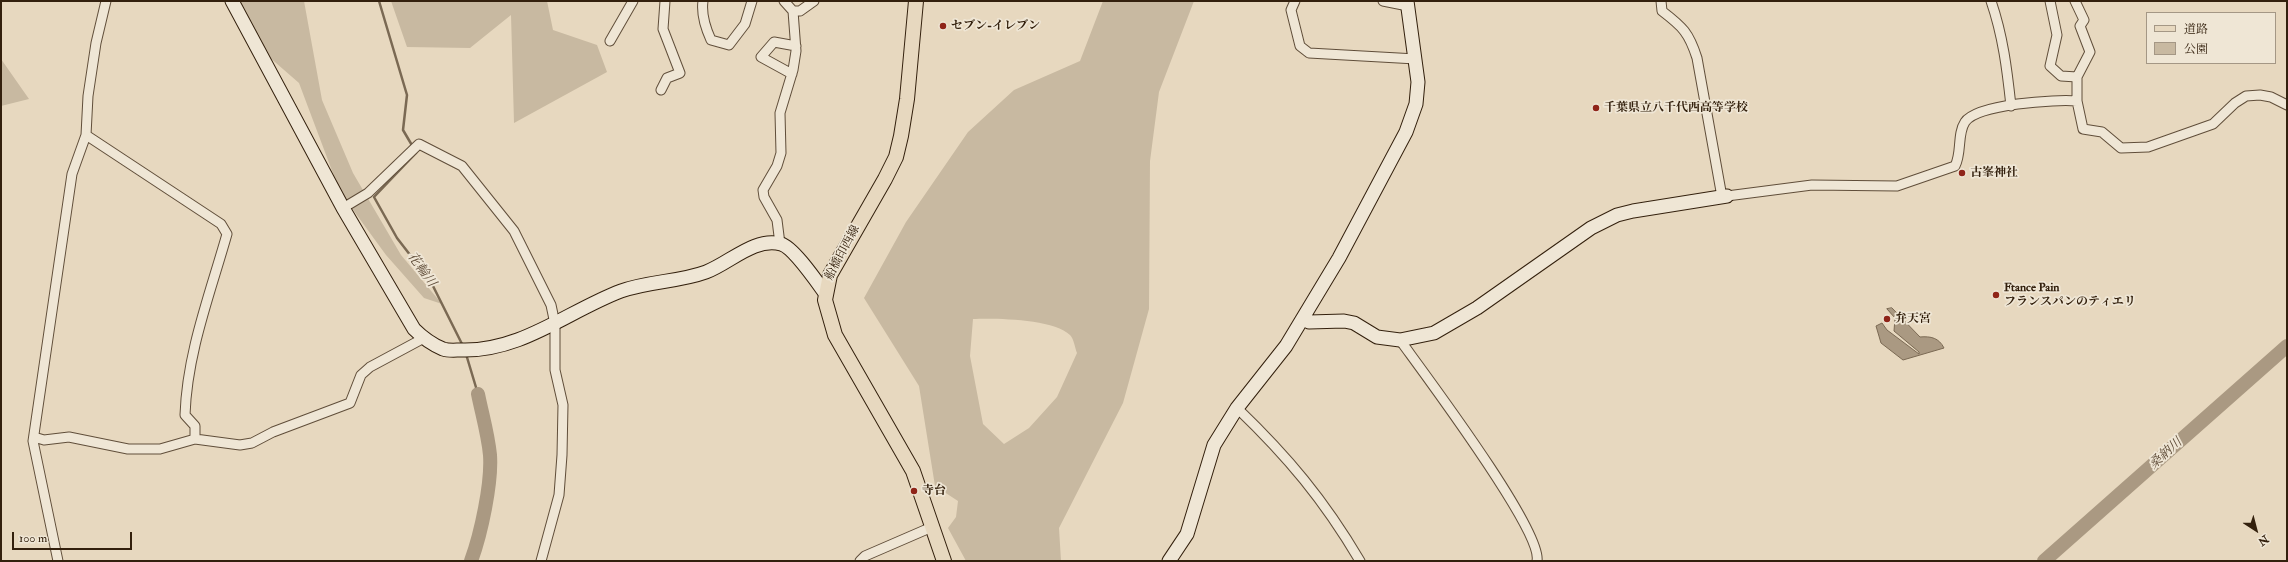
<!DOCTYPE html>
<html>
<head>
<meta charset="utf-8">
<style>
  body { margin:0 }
  #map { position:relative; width:2288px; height:562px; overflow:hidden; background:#e7d8bf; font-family:"IM FELL Double Pica","Noto Serif JP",serif }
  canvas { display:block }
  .frame { position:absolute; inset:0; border:2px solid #33200d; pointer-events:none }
  .legend { position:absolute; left:2146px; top:12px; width:130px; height:52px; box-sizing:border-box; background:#efe6d5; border:1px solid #a49785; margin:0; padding:5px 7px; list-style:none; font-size:12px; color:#33200d }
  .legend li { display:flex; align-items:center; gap:8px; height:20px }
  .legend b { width:20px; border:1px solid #a49785 }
  .north { position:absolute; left:2236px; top:510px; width:40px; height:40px; -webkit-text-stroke:3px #efe6d5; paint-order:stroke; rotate:144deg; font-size:11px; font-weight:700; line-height:16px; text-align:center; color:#33200d }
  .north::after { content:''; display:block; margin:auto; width:14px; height:18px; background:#33200d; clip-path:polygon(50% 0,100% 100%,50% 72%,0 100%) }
  .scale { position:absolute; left:12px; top:532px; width:120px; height:18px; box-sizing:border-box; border:2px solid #33200d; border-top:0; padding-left:5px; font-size:12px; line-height:14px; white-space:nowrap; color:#33200d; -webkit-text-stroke:3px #efe6d5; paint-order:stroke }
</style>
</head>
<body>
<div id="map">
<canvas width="2288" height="562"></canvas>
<div class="frame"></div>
<ul class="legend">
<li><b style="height:5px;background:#e7d8bf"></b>道路</li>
<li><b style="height:11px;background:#c8b9a1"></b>公園</li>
</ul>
<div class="north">N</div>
<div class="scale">100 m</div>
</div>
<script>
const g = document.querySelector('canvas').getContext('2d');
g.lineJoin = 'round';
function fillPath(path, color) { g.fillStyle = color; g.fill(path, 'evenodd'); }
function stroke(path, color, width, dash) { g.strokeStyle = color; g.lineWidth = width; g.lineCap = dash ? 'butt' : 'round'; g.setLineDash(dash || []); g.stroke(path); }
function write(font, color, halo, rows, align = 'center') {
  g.font = font + ' "IM FELL Double Pica","Noto Serif JP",serif'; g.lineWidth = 3.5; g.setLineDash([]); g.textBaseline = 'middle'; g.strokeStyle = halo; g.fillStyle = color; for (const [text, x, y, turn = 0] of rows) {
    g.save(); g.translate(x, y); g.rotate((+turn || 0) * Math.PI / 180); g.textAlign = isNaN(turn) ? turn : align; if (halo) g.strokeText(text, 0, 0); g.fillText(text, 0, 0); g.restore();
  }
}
fillPath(new Path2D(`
  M239,1H304L322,100L353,173L401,255L442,304L424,298L386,255L340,192L299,83L268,56Z
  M391,1H547L553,30L597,45L607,72L514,123L511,15L470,48L407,47Z
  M1103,1H1194L1159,92L1150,161L1149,309L1123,403L1059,528L1061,561H966L948,528L956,517L958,501L935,486L919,386L864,298L906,222L968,132L1014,90L1080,61ZM973,319C995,318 1054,319 1070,335C1074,339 1075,348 1077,353L1057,397L1029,428L1004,444L983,424L970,356Z
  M1,59L29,99L1,106Z`), '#c8b9a1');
const water = new Path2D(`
  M1892,308L1920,337C1931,336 1939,338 1944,348L1903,360L1881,343L1876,326L1882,323L1887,330L1919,354V352L1894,331L1895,318L1887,309Z`);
fillPath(water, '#aa9982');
stroke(water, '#7a6953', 1);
stroke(new Path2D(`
  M379,1L407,95L403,130L413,147
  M416,153L374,197L397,238L431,282L463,346
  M466,354L478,394`), '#7a6953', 2.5);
stroke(new Path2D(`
  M471,561C481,534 492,483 490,455C488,434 482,414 478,394
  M2044,561L2287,346`), '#aa9982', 14);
const street = new Path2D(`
  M703,1C701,15 705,27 711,40L729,45L745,24L752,1
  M1295,1L1291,10L1300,46L1309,53L1416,59
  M1383,1L1408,6
  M1661,1L1662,11C1683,27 1689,33 1697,58L1722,197
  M1991,1C2003,36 2007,69 2011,106
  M2050,1L2057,35L2050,66L2061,76L2077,77
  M2075,1L2084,20L2080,26L2090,52L2077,77V101
  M793,11H800L814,1
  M610,41L633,1
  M792,74L761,57L774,42L796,46
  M661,90L667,78L680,73L663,29L665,1
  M86,135L221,224L227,234C210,294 187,353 185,415L195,426V439
  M1727,196L1812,185L1897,186L1955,166C1962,153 1957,134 1965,122C1977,104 2056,99 2077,101L2083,129L2102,132L2121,148L2148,147L2213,124L2235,103L2246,96L2260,95L2271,97L2287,105
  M343,208L368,193L419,144L462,166L514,231L551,305L555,324V370L563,405L562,455L559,495L541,561
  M780,244L777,220L764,197L763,190L777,166L781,153L780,113L793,70L796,51L793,11L784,1
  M1400,340C1423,372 1543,531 1537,561
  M1237,408C1288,457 1324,500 1360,561
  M34,437L44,440L69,437L128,449H160L195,439L240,445L252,443L273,432L350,403L361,375L370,367L424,338
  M58,561L33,441L72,174L86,135L88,96L96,43L106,1
  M860,561L865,556L932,527`);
const secondary = new Path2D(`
  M232,1L343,208L414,329C423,338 431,344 443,349C449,351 456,350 461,350C521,352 568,311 621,291C649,281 679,282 706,272C730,263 754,237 781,244C793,247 817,282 825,293
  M1303,318L1309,322L1344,321L1354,323L1377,337L1400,340L1434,333L1477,308L1591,228L1617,215L1633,211L1727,196
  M1169,561L1187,534L1214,445L1237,408L1286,346L1339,258L1406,132L1416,104L1418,82L1407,1`);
const primary = new Path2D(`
  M916,1L907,99L901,136L896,157L885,179L830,275L825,300L835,335L913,471L944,561`);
stroke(street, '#604e3a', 11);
stroke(secondary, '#33200d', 15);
stroke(primary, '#33200d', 16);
stroke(street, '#efe6d5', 9);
stroke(secondary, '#efe6d5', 13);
stroke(primary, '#e7d8bf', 14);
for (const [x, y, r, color] of [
  [943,26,4,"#8f2418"],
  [1596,108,4,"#8f2418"],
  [1962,173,4,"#8f2418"],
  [1996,295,4,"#8f2418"],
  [1887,319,4,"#8f2418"],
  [914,491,4,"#8f2418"]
]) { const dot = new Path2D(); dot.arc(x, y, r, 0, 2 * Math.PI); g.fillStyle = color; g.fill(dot); stroke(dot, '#efe6d5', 1.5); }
write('bold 12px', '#33200d', '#efe6d5', [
  ["セブン-イレブン",951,26],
  ["千葉県立八千代西高等学校",1604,108],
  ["古峯神社",1970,173],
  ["Ftance Pain",2004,288],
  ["フランスパンのティエリ",2004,302],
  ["弁天宮",1895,319],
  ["寺台",922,491]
], 'left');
write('12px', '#33200d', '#efe6d5', [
  ["船橋印西線",843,253,-62]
]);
write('italic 13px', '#5d4a36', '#efe6d5', [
  ["花輪川",421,270,54],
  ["桑納川",2166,454,-42]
]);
</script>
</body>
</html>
